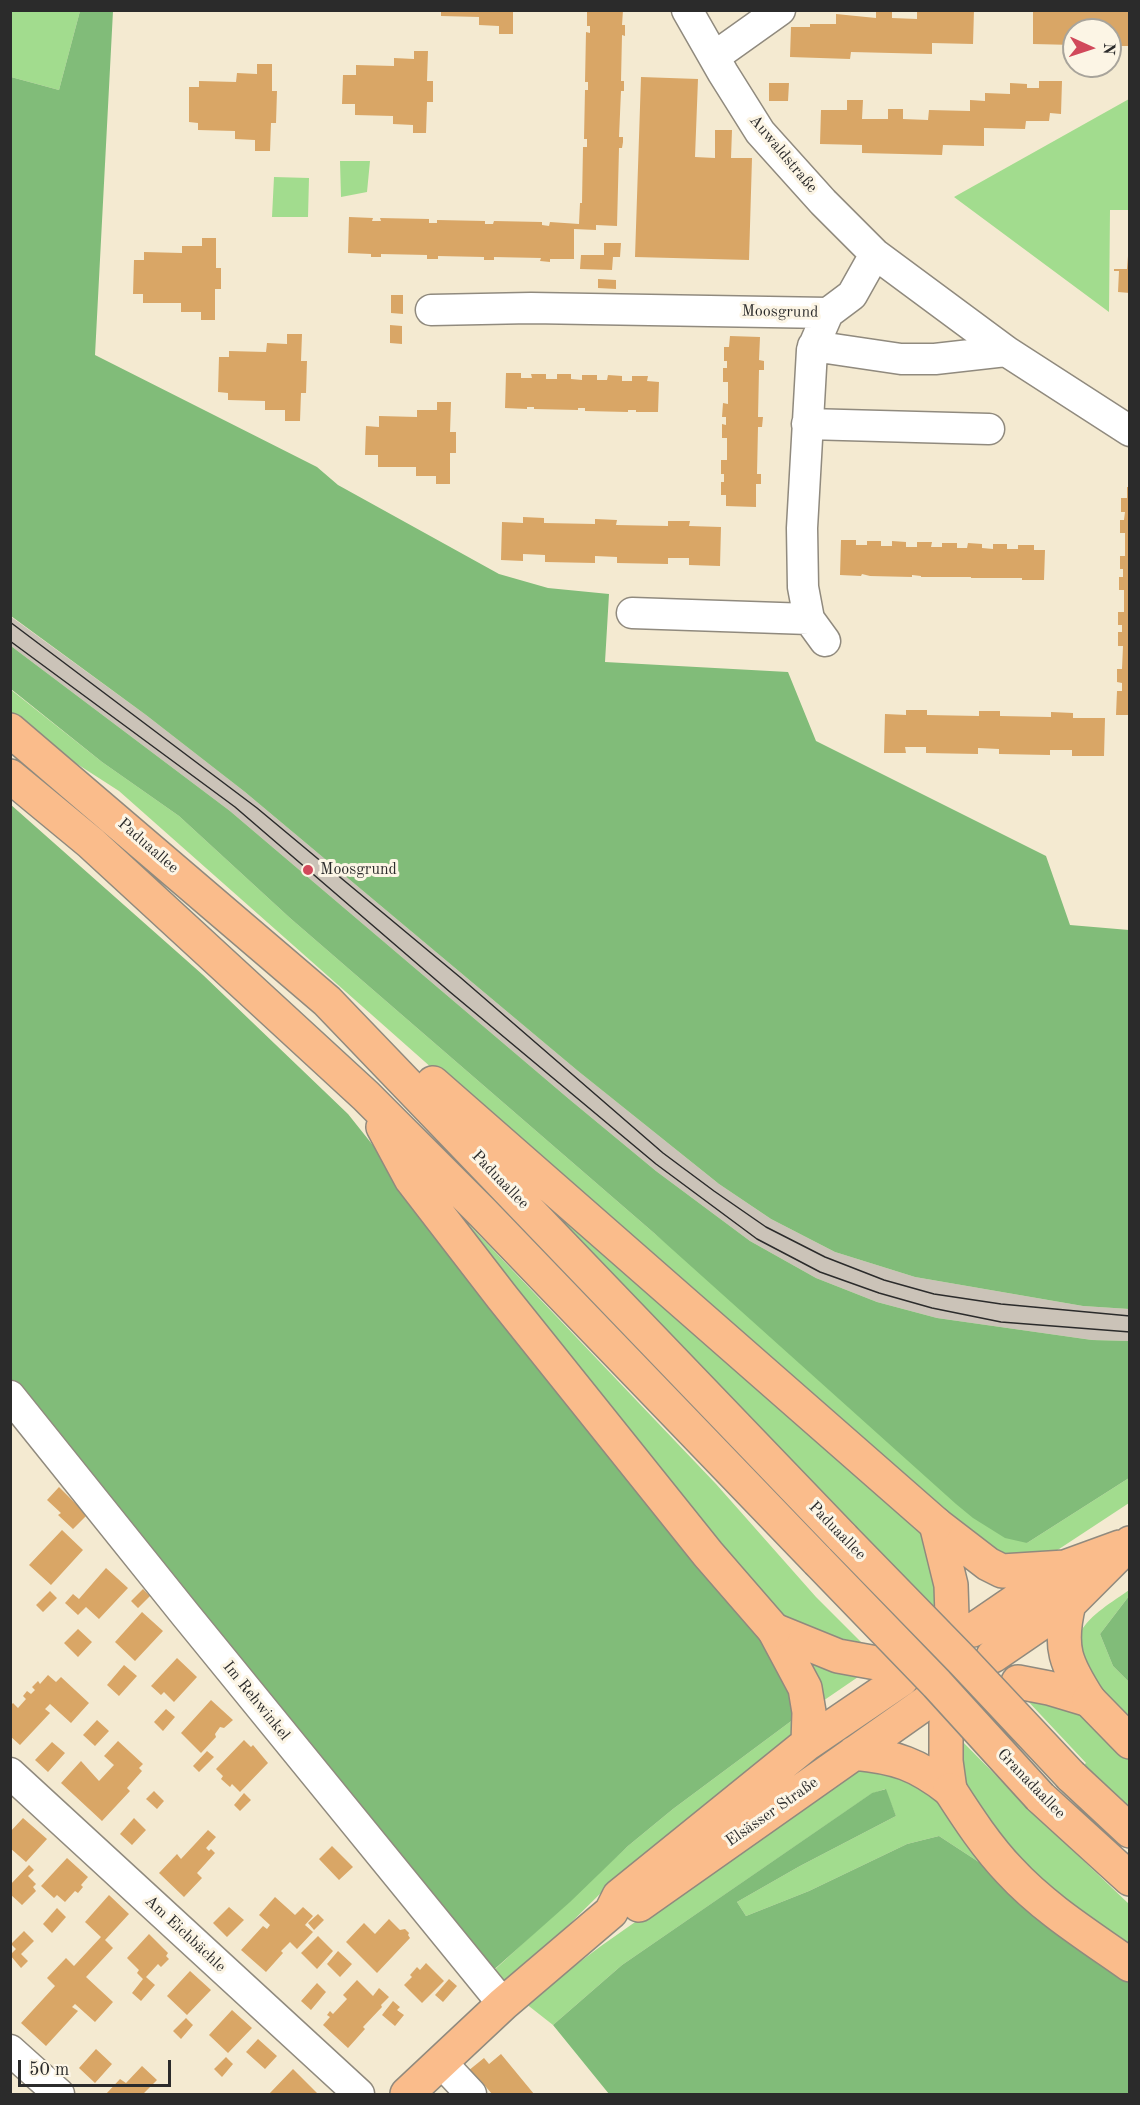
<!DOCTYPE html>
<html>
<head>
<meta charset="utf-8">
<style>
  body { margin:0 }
  #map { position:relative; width:1140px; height:2105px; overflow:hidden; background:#f4ead1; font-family:"Old Standard TT",serif }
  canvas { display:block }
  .frame { position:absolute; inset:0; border:12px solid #2b2b2b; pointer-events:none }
  .north { position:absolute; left:1062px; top:18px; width:60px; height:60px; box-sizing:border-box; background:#fcf5e5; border:2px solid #a8a49b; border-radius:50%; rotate:93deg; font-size:16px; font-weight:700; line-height:24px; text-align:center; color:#2b2b2b }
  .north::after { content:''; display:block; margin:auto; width:21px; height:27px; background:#d1495b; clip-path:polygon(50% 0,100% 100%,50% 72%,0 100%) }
  .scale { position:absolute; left:18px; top:2060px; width:153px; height:27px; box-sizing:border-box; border:3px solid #2b2b2b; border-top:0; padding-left:8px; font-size:18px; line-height:21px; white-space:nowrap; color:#2b2b2b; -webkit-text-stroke:4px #fcf5e5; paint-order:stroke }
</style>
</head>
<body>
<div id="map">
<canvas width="1140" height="2105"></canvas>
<div class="frame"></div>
<div class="north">N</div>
<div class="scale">50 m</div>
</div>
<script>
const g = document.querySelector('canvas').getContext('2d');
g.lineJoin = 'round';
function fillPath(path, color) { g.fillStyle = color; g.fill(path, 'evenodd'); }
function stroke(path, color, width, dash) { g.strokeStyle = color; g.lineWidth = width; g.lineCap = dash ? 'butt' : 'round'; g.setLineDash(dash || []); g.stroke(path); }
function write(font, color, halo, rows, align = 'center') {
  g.font = font + ' "Old Standard TT",serif'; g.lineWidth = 6; g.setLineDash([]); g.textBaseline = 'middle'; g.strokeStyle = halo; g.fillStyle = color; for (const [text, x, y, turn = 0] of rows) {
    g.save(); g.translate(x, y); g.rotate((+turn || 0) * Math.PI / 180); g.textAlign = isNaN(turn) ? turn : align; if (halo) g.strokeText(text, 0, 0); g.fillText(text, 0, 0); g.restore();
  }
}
fillPath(new Path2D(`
  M10,616L146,715L245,792L578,1071L719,1184L771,1219L835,1252L915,1277L1083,1306L1129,1309V1341L1092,1340L937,1318L877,1302L816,1278L750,1241L656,1171L569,1099L230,811L11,646Z`), '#cbc3b8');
fillPath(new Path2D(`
  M10,11H80L59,90L11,77Z
  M1129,99V210H1110L1109,312L954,197Z
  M340,161H370L367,192L341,197Z
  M274,177L309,178L308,217H272Z
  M10,689L102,762L179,816L290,918L654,1233L1027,1543L1129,1478V1503L1056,1551L992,1557L494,1123L119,791L43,742L11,715Z
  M512,1172L920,1529L930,1545L940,1614L854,1529Z
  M438,1192L716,1484L816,1597L875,1656L830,1645L767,1607Z
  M1129,1590V1596L1100,1634L1113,1666L1129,1682V1727L1075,1661C1076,1653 1076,1641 1080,1633C1090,1614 1113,1602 1129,1590Z
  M803,1658L831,1671L858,1677L820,1703Z
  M1025,1698L1077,1712L1094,1720L1129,1756V1816L1080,1769L1086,1763Z
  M802,1713L794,1740L652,1847L610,1884L516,1977L502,1985L490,1974L628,1846L673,1809Z
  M959,1738L1027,1807L1129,1904V1953L1035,1883L962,1783Z
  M875,1767L927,1785L991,1870L939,1836L907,1844L809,1891L746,1916L737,1902L800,1866L896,1816L885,1789L871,1794L622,1965L553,2025L525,2003L601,1946L830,1785L859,1769Z`), '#a2dc8e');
fillPath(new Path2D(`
  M80,11H113L95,355L317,467L338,485L499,574L548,588L609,594L605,662L788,672L816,741L1046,856L1070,925L1129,930V1309L1083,1306L915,1277L835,1252L771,1219L719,1184L578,1071L245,792L146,715L11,616V77L59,90Z
  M11,646L230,811L569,1099L656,1171L750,1241L816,1278L877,1302L937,1318L1092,1340L1129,1341V1478L1027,1543L1005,1538L973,1518L956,1504L654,1233L290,918L179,816L102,762L11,689Z
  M10,804L203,975L348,1114L768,1641L802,1713L673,1809L628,1846L570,1902L489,1974L192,1610L11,1380Z
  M1129,1596V1682L1113,1666L1100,1634Z
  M886,1789L896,1816L800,1866L737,1902L746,1916L809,1891L907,1844L939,1836L991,1870L1129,1981V2094H609L553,2025L622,1965L872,1793Z`), '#81bc79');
fillPath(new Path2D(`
  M441,10H513V34H499V26L479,25V17L441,16Z
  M587,10H623L622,25H625V36L622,35L621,81H624V91H621L619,137H623V142L622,148H619L617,226L596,225V230L574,229V259H550V262L540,261L541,258L494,257V260H484V257L438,256V259H427V255L381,254V257H371V254L348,253L349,217L373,218L372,221H381L380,218L429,219V223H437V220L485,221V224H493L494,221L542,222V225L549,226L550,222L579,224L580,203H582L583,147H587V139H584L585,90H588V82H585L586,32L590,33V26H587Z
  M876,10H892V18L917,19V10H974L973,44L932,43V54L851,52L850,59L790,57L791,27H810V24H836V14L876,18Z
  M1033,10H1130V46H1110V30H1074V45L1033,44Z
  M414,51H428L427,81H433V102H427L426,133H413V125L393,124V116L355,115V104H342L343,75H356V65L394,66V58L414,59Z
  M257,64H272V91H277L276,123H271L270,151H255V140L235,139V131L198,130V123L189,122V87H199V81L236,82L237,73L257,74Z
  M641,77L698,79L695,157L715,158V130H732L731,158H752L749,260L635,257Z
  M1039,81H1062L1061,114L1050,113L1049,121H1026L1025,129L984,128V146L943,145L942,155L862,153V145L820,144L821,110H847V100H863L862,119H888V109H903V119L928,120L929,110L970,111V100L985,101V93L1010,94V83L1027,84V88H1039Z
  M769,83H789L788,101H769Z
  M202,238H216V268H221V289H215V320H201V312H181V303H143V294H133L134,260H144V252L182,253V246H202Z
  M604,243H621L620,257H613L612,270L580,269L581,255H604Z
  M1128,256H1130V293L1118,292L1119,271H1114V269H1127Z
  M598,279L616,280V289L598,288Z
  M391,295H403V314L391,313Z
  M390,325L402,326V344L390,343Z
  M287,334H302L301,361H307L306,393H301L300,421H285V410H265V401L228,400V393L218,392L219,357H229V351L266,352L267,343L287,344Z
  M730,336L760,337L759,360L764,361V370H759L758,417H763L762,427H758L757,474H761V484H756V507L726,506V495H721V482H724V474H721V460H727V438H722V424L726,425V417H722L723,403L728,404V382H723V368H727V361H724V347H729Z
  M506,373H521V378H532L531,374H546V379H557V374H571V379L582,380V375H597V380H607L608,375L622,376V381H632V376H648L647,381L659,382L658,412H636V410H628V412L585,411V408H578V410L534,409V407H527V409L505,408Z
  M437,402H451L450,432H456V453H450V484H436V476H416V467H378V455H365L366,426L379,427V416L417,417V410H437Z
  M1127,487H1130V715H1116L1117,691H1122V683L1117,682V669H1122L1123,646H1118V632H1122V625H1118V612H1124V590H1119V577H1123V569H1120V556H1125V533H1120V520H1124L1125,512H1121V498H1127Z
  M523,517L544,518V523L595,524V519L617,520L616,525L668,526V521H690L689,526L721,527L720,566L689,565V558H668V564L617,563V557L595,556V563L545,562V555L523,554V561L501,560L502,522L523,523Z
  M841,540H856V545H867V541H881V546H892V541L906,542V547H917V542H932L931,547H942V543H957V548H967L968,543L982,544V548L993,549V544H1007V549H1018V545H1034V550H1045L1044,580H1022V578H971V577H921V576L912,575V577L870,576L862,574L861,576L840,575Z
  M906,710H927V715L979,716V711H1000V716L1051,717V712L1073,713V718H1105L1104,756H1072V750H1050V755L999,754V749L978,748V754L926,753V747H905L906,753H884L885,714L906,715Z
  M59,1487L87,1515L73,1529L58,1515L61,1513L47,1500Z
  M62,1530L83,1550L51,1585L29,1565Z
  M106,1568L128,1588L99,1619L86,1607L78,1615L65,1603L73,1594L79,1599Z
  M143,1589L150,1596L138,1608L131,1601Z
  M50,1591L57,1598L43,1612L36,1605Z
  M142,1612L163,1631L135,1661L115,1642Z
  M78,1629L92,1642L78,1657L64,1643Z
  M177,1658L197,1677L174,1702L164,1692L161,1695L151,1686Z
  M124,1665L137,1676L119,1696L107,1685Z
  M48,1675L56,1682L61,1677L89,1703L71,1723L50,1704L45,1709L50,1713L20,1745L10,1736V1706L13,1703L18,1708L26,1699L23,1696L27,1691L31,1694L35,1690L32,1687L38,1681L40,1684Z
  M211,1700L233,1720L224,1728L220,1727L215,1734L216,1737L201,1753L181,1733Z
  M166,1709L175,1717L163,1731L154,1722Z
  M97,1720L109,1731L95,1746L83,1735Z
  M244,1740L251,1747L253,1745L268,1763L240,1792L232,1784L230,1787L221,1779L223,1776L216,1769Z
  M118,1741L143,1764L139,1768L142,1771L127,1788L130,1791L102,1821L61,1783L81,1761L99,1781L114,1765L104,1756Z
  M52,1742L65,1753L48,1772L35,1760Z
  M207,1751L214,1757L199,1772L193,1766Z
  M154,1791L164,1801L157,1809L146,1799Z
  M244,1793L251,1800L240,1811L234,1805Z
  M23,1818L47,1839L26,1862L10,1848V1832Z
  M134,1818L146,1830L132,1845L120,1834Z
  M208,1830L216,1837L206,1848L209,1851L211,1849L215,1853L197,1873L202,1878L184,1897L159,1873L177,1854L181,1859Z
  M332,1846L353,1867L339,1880L319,1859Z
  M67,1858L88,1877L81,1885L83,1887L78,1893L75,1891L65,1902L57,1895L54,1898L41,1886Z
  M29,1865L34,1870L28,1876L36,1884L33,1887L36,1891L22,1905L10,1894V1885Z
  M109,1895L129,1914L105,1940L113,1948L86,1977L113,2002L95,2022L75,2004L72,2007L78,2011L46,2046L21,2023L55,1986L47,1978L66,1958L74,1966L101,1937L85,1922Z
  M275,1897L295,1915L303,1907L313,1916L305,1925L313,1932L297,1949L290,1942L281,1951L283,1953L266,1972L241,1950L263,1926L267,1929L270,1925L259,1915Z
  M229,1907L244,1920L227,1937L213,1923Z
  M57,1908L66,1917L52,1933L43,1924Z
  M318,1914L324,1920L314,1930L308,1923Z
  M389,1919L400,1930L405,1929L409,1933L408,1935L410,1938L377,1973L346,1942L364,1923L375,1934Z
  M24,1931L34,1941L21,1954L28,1961L21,1968L10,1955L16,1949L11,1944Z
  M149,1934L168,1953L166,1956L169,1959L161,1967L158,1964L146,1977L155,1985L141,2001L132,1993L143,1979L137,1973L139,1970L127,1958Z
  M318,1936L333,1951L317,1969L301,1953Z
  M338,1951L352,1964L340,1977L327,1964Z
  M426,1963L444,1981L422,2003L404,1985L412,1977L410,1975L417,1967L420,1970Z
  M190,1971L211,1990L187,2015L167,1996Z
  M449,1979L457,1986L443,2002L435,1995Z
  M357,1980L373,1996L379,1988L389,1997L381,2005L382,2007L363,2027L365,2029L348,2048L323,2025L330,2017L327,2015L330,2011L333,2014L347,1999L343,1995Z
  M317,1983L326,1992L311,2010L301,2001Z
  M393,2001L400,2007L397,2010L404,2015L395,2026L382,2015Z
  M232,2010L252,2028L228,2053L209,2035Z
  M186,2018L193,2025L181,2039L173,2031Z
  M258,2039L277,2056L265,2069L246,2052Z
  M96,2049L112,2064L95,2083L79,2068Z
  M501,2054L534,2094H492L480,2080L477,2083L468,2071L484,2058L489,2064Z
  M226,2057L233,2064L222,2077L214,2069Z
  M142,2066L157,2080L143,2094H106L120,2079L126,2083Z
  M293,2069L317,2093L316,2094H269Z`), '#d9a666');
const minor = new Path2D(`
  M687,10L723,73L760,132L823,202L875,254L1006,351L1130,431
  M714,57L780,10
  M431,310L531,308L828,313
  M828,313L852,295L875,254
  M813,346L901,359H935L1006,351
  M807,424L989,429
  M632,613L809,619
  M825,641L809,619L803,587L802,528L812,350L828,313
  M10,1396L185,1614L503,2004
  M10,1773L359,2094
  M10,2050L59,2094
  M441,2062L471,2094`);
const major = new Path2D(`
  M936,1524L988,1564L1002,1571L1065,1567
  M936,1524L951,1585L952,1616
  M1069,1604C1058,1648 1066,1664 1089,1700
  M774,1630L838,1656L893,1666
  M774,1630L805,1688L809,1712L808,1743
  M973,1630L1065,1567L1120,1547
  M993,1656L1069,1604L1130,1543
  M1018,1682L1049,1688L1089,1700
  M946,1723V1761L950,1790
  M854,1753C896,1757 917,1764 950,1790
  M639,1905L927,1702
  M407,2094L503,2004L611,1912L619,1896L808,1743L902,1679`);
const highway = new Path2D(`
  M10,730L327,1001L843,1538
  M10,776L91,843L366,1096L482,1212L818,1561
  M433,1083L936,1524
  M383,1127L411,1179L502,1297L708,1554L774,1630
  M1089,1700L1130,1742
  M1071,1776L1130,1831
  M950,1790C968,1818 987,1847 1010,1871C1044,1908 1089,1936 1130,1965
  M1040,1797L1130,1879`);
stroke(minor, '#908a7e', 33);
stroke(major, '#908a7e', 36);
stroke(highway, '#908a7e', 36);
stroke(minor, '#fff', 30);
stroke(major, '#fabc8b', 33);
stroke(highway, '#fabc8b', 33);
stroke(new Path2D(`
  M10,622L257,808L461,978L663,1153L714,1191L766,1227L825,1257L884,1280L934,1294L1001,1304L1130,1316
  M10,641L235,807L450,992L656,1164L757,1239L820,1272L879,1293L932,1308L1001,1322L1130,1332`), '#2b2b2b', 1.5);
const highwayBridge = new Path2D(`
  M843,1538L962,1660L1071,1776
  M818,1561L937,1684L1040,1797`);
stroke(highwayBridge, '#908a7e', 36, []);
stroke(highwayBridge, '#fabc8b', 33);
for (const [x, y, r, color] of [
  [308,870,6,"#d1495b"]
]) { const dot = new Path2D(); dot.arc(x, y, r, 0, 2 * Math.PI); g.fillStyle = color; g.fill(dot); stroke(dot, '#fcf5e5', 2); }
write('16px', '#2b2b2b', '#fcf5e5', [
  ["Auwaldstraße",783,154,50],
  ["Moosgrund",780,312,1],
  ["Paduaallee",148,846,41],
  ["Paduaallee",500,1180,46],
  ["Paduaallee",837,1531,46],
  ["Im Rehwinkel",256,1701,51],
  ["Granadaallee",1031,1784,46],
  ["Elsässer Straße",772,1812,-35],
  ["Am Eichbächle",185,1934,43]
]);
write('16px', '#2b2b2b', '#fcf5e5', [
  ["Moosgrund",320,870]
], 'left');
</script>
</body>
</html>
